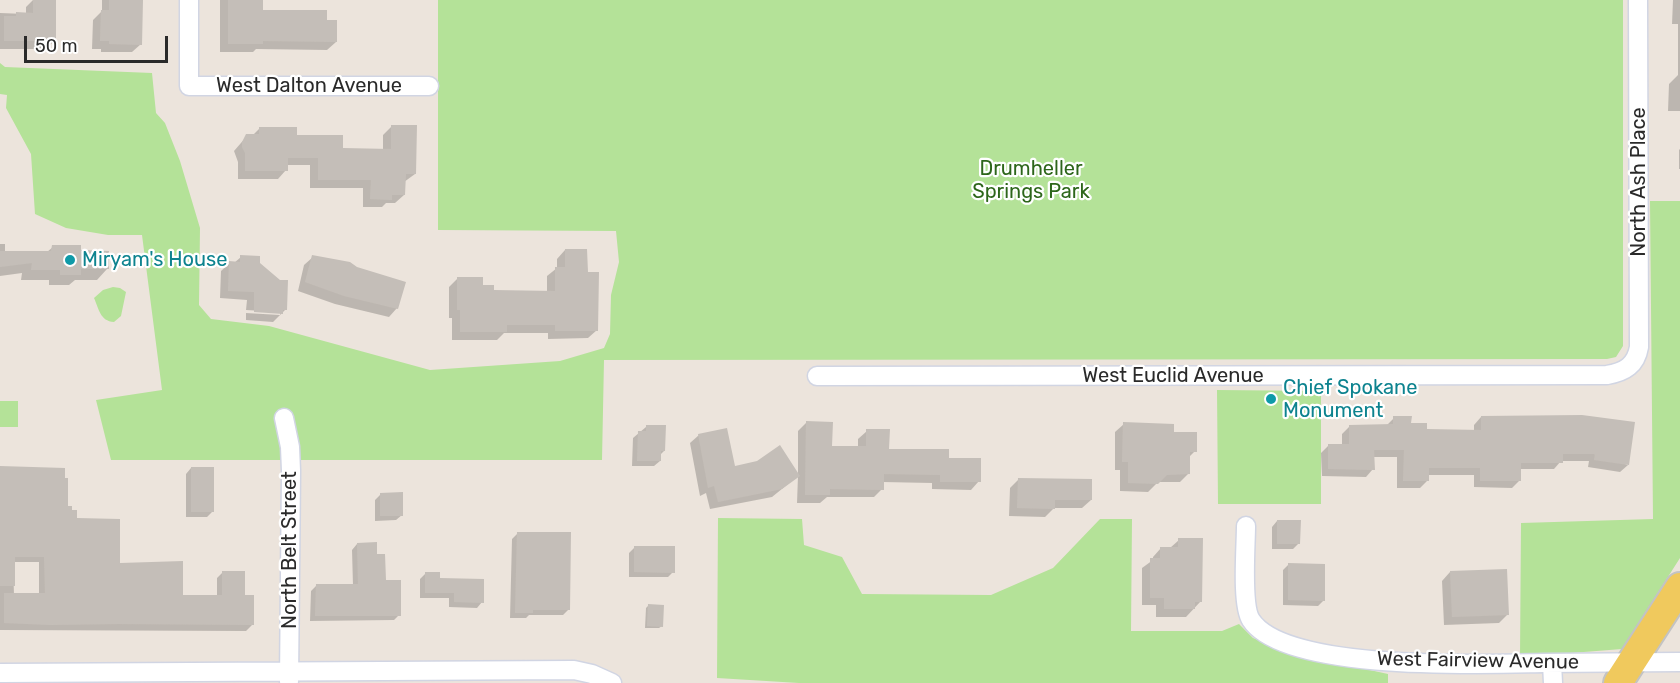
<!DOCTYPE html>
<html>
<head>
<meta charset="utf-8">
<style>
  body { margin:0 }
  #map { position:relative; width:1680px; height:683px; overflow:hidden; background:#ece4dc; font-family:Rubik,sans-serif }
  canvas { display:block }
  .scale { position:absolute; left:24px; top:36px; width:144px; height:27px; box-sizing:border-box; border:3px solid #2a2a2a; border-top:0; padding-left:8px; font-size:18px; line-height:21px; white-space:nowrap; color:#2a2a2a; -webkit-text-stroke:4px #fff; paint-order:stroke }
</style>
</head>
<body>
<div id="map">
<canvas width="1680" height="683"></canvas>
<div class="scale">50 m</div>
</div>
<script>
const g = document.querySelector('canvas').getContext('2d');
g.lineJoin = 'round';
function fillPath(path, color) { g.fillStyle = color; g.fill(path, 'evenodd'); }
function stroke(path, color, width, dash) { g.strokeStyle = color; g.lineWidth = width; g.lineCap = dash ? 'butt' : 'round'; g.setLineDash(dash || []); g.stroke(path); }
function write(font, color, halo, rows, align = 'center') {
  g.font = font + ' Rubik,sans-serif'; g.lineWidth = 4.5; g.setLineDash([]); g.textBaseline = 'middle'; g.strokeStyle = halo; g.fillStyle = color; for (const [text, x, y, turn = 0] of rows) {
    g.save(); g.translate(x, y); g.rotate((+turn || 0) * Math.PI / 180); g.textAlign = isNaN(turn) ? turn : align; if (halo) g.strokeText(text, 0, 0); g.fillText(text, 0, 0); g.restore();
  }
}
fillPath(new Path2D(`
  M438,0H1623V346L1616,357L1607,359L604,360L602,460H111L96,400L162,390L142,235H108L66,228L35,214L31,154L6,108L7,95L0,94V63L5,67L152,73L156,113L165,123L180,161L200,228L199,305L211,319L269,326L430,370L560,361L604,348L610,334L611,295L619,262L616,231L438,230Z
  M1650,201H1680V558L1622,649L1520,657L1521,523L1653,519Z
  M113,287L120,288L126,292L121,316L114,322C100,321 99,309 94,298L103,290Z
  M1217,390L1321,391V504H1218Z
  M0,401H18V427H0Z
  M718,518L802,519L804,545L842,557L862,594L991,595L1053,568L1100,519H1132L1131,631H1222L1239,624L1253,638L1296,654L1388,674V683H799L717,678Z`), '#b4e298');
fillPath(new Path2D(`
  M33,0H55V40L46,49H0V13L26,14V7Z
  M102,0H141V44L132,52H101V49H92L93,20L102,11Z
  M220,0H261V11L325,22L336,42L327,50L256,49L253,52H220Z
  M1673,0H1680V111H1668L1669,84L1678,75V24H1672Z
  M392,126L415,174L404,182V195L395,203H386L382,207H363V188H310V165H286V170L278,179H238V162L234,151L247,136H252L260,128L342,149L383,150V135Z
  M1680,149V169H1679V150Z
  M0,244H5V252H47L53,247L80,252L107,269L97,280H75L69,285H49V280H21L22,273L0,276Z
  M565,250L586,274L597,330L588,338L548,339V333H504L497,340H452V318H449V287L458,278L492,291L547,292V276L557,268V259Z
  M241,257L258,264L286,309L273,322L246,320V313L280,315V312L246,310L247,300L220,298L221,271L230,263H234Z
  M313,257L356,268L397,308L389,317L335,304L298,291L304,265Z
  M1481,417L1628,465L1620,472L1588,467L1589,461H1561L1554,469H1520V480L1512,488L1474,487V475H1427V481L1420,488H1397V457H1373V469L1366,477L1322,476L1321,453L1328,446L1342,445V434L1349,427L1387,425L1394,418L1426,431H1474V425Z
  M806,423L831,448H858V439L867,431L888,450L948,460L979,481L971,490L932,489V483L882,482V489L874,497H827L820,503H797L798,476L772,497L710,509L706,493L700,496L690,443L699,435L734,468L798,475V431Z
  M1124,424L1173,433L1195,451L1188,458V474L1180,482H1158L1148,492L1120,491V470H1115V432Z
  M646,427L664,451L660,455V461L654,466H632L633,438Z
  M0,468L67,507L76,519L119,564L181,597H217V578L223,572L244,597L252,625L246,631L0,630ZM13,562H39V595H14Z
  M191,468L212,512L207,517H186V474Z
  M1018,480L1091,500L1082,508H1054L1045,517L1009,516L1010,488Z
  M380,495L402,515L396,520L375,521V500Z
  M1277,521L1299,543L1293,549H1272V527Z
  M518,533L569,609L563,615H529L526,618H510L512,539Z
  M1179,540L1201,601L1186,617H1156V605H1142V568L1153,560V557L1161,548H1170Z
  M357,544L375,556L384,582L399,615L394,620L310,621L311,591L316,586H353L352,550Z
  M635,547L673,572L668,577H629V553Z
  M1289,564L1324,600L1318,606L1283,605V570Z
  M1450,572L1507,615L1499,623L1444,625L1442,581Z
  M426,573L438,580L482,602L477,608L449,607V598H420V579Z
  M648,606L662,626L659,628H645L646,608Z`), '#0003');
fillPath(new Path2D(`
  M33,0H56V41H4V16H16V12L33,13Z
  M109,0H143L142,45L109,44V41H100L101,10H109Z
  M228,0H263V10H327V20H337V42L263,41V44H228Z
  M391,125H417L416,174H406L405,195H392V200L370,199L371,180H318V158H288V171H245V153L242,147V142L246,134H259V127H297V135H343V148L391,149Z
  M52,245H81V250L109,251V269H81V275H60V270H31L32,263L0,267V251H51Z
  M565,249H587L588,272H599L598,331H555V325H507V332H460V310H457V277H483V285H494V290L555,291V267H565Z
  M240,255L260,256V263L280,280H288L287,310H283V314L254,312V292L228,291L229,261L240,262Z
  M312,255L350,262L357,267L406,282L398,309L344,296L305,282Z
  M1582,415L1635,422L1629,465L1594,460L1595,454H1563V463H1521V481H1480V468H1429V481H1403L1404,450H1374L1375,470L1328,469V444H1349V425L1393,424V416H1412L1411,423H1427V429L1481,430V416Z
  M806,421L833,422L832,446H866V429H890L889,449H949V458H981V482H940V475L884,474V490L830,489V495H805Z
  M1123,422L1174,424V432H1197V452H1190V474L1167,475L1158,484L1128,483V462H1122Z
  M646,425H666L665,451H661V461H637L638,431H646Z
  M727,428L735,466L757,461L780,445L800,476L782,489L718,502L714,486L708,488L698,434Z
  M0,466L65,468V478H68V506H72V510H77V518L120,519V563L183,561V595H222V571H245V595H254V625L119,624L50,625L4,623V593H45L44,557H15V586H0Z
  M191,467H214V512H191Z
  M1018,478L1092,479V500H1055V509L1017,508Z
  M403,492V516H380V493Z
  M1277,520H1301L1300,544H1277Z
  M517,532H571L570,610H533V613H515Z
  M1178,538H1203L1202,602H1195V609H1164V598H1150V558H1160V547H1178Z
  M377,542V554H385L386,580H401V616H315L316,584H358L357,543Z
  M634,546H675V573L634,572Z
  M1288,563L1325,564V601L1288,600Z
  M1507,569L1509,615L1452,617L1450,571Z
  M425,572H440V578L484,579V603L454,602V593H425Z
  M648,604L664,605L663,627L647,626Z`), '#c4beb8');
const street = new Path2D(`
  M189,0V86H429
  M817,376L1607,375C1625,372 1636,365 1639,347L1638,0
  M284,418L290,447L291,471L289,681
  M1246,526C1246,546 1241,605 1251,620C1285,672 1485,664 1543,663C1589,663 1634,662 1680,662
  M1552,663L1553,683
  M0,673L574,670L592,674L612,683`);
const primary = new Path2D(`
  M1618,683L1680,587`);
stroke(street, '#d1d5e3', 21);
stroke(primary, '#c3c3c3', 32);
stroke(street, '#fff', 18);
stroke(primary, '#f0c95d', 28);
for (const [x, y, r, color] of [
  [70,260,6,"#0f9aa8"],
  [1271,399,6,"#0f9aa8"]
]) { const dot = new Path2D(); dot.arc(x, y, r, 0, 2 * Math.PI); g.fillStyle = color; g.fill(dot); stroke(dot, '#fff', 2); }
write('20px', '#2a2a2a', '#fff', [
  ["West Dalton Avenue",309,86],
  ["North Ash Place",1639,182,-90],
  ["West Euclid Avenue",1173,376],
  ["North Belt Street",290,550,-90],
  ["West Fairview Avenue",1478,661,1]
]);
write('20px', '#2d661a', '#fff', [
  ["Drumheller",1031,169],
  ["Springs Park",1031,192]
]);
write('20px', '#0d838f', '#fff', [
  ["Miryam's House",82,260],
  ["Chief Spokane",1283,388],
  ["Monument",1283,411]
], 'left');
</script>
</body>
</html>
